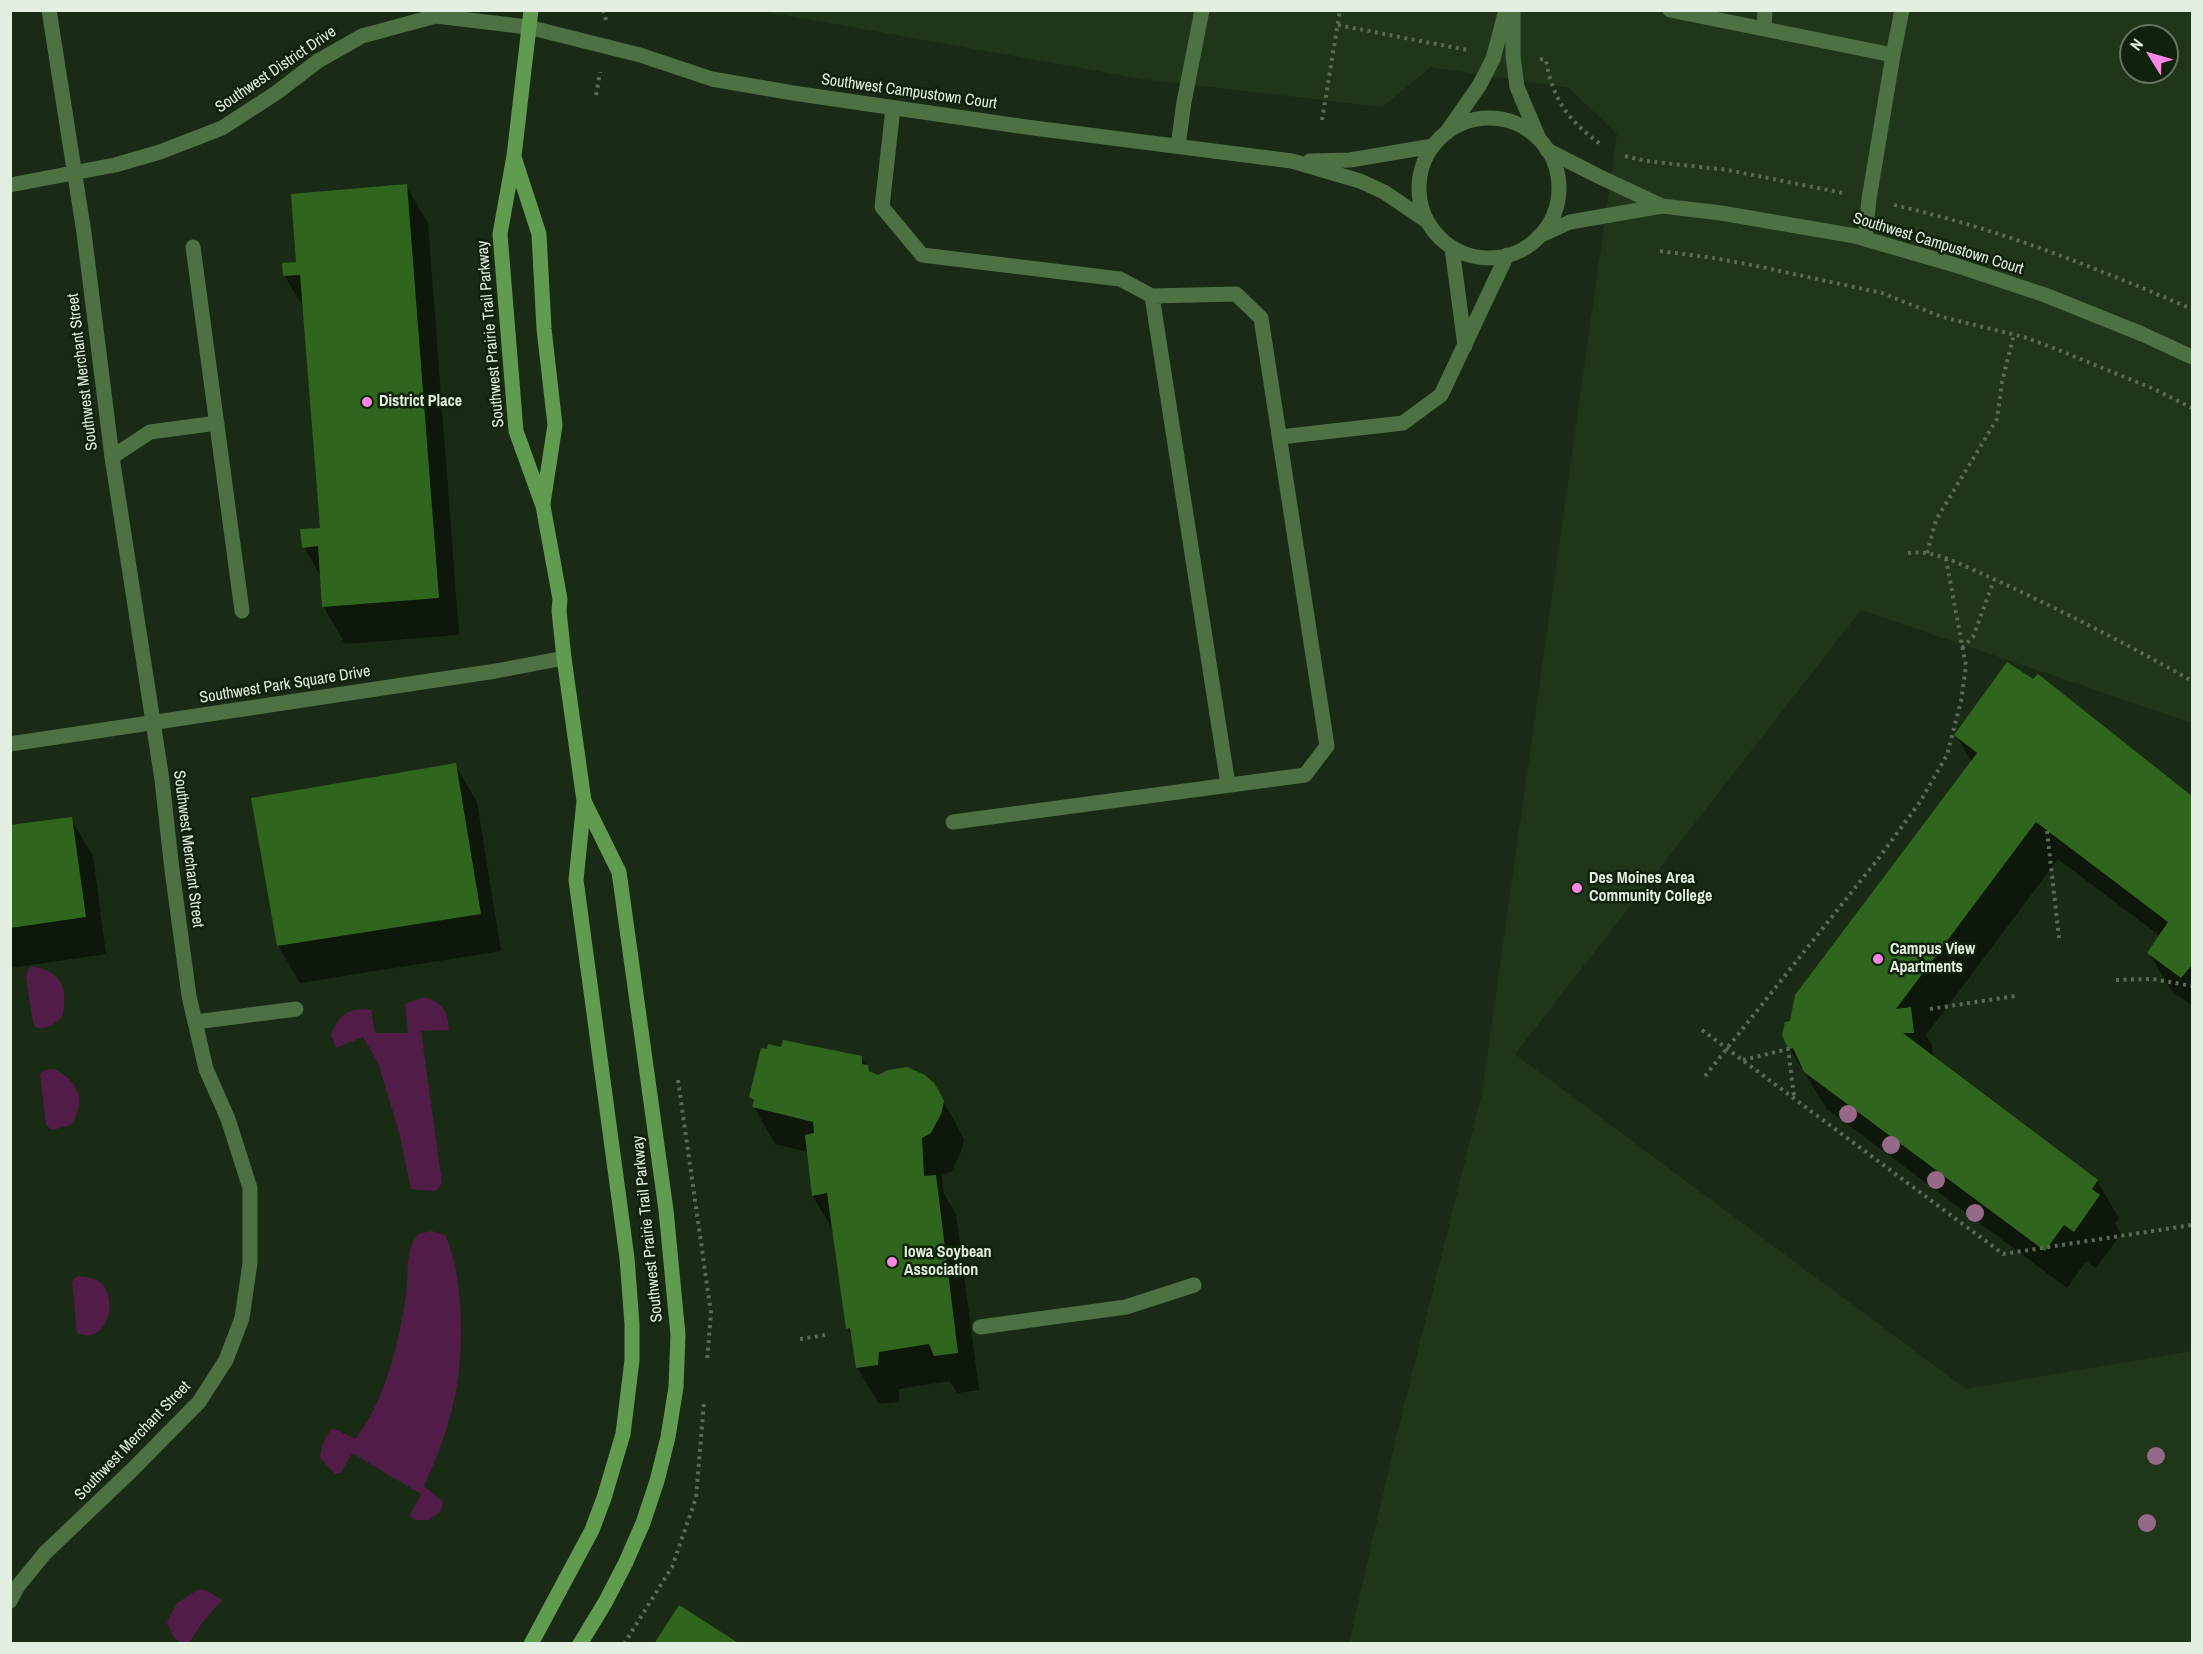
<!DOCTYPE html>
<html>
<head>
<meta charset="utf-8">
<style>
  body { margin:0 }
  #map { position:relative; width:2203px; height:1654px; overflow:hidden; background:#192b14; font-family:"Archivo Narrow",sans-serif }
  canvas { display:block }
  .frame { position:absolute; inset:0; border:12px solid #e2eedf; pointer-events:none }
  .north { position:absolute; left:2119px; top:24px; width:60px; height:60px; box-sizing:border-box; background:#10220b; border:2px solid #647460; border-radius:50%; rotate:307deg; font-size:16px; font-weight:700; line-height:24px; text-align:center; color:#e2eedf }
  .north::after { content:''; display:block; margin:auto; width:21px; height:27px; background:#fb86e4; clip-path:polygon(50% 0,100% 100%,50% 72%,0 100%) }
</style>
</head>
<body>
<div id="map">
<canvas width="2203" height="1654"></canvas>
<div class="frame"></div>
<div class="north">N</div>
</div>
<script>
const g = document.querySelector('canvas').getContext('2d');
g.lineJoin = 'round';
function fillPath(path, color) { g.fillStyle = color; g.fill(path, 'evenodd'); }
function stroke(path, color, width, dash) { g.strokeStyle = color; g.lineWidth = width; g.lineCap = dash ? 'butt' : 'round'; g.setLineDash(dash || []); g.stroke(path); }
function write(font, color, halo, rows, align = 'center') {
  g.font = font + ' "Archivo Narrow",sans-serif'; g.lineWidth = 5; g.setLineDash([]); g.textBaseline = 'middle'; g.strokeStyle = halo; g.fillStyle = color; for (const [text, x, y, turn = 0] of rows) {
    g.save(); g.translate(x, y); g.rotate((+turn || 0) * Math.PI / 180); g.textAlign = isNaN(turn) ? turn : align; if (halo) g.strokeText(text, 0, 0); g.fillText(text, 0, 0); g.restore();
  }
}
fillPath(new Path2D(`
  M762,11H2192V723L1861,610L1515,1054L1966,1389L2192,1351V1643H1349L1394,1446L1482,1093L1617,134L1569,88L1431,67L1382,107L1142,79ZM2131,36H2167V72H2131Z`), '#1f3618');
fillPath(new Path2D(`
  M32,966C62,972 69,989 62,1017C55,1023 47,1030 37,1028L33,1023L26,977L28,969Z
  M424,997C442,1002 448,1011 449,1030L421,1031L442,1183L436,1191L411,1189L399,1132L378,1063L363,1037L336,1048L331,1035C340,1013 348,1008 371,1010L375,1033H408L405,1004Z
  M54,1069C79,1081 87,1101 71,1125L52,1130L46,1125L40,1074L45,1070Z
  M432,1231L445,1235C455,1257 458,1279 460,1302C465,1371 453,1424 424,1486L443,1502L441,1511L429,1520H415L410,1515L421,1494L352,1453L341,1473L335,1474L320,1458C322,1445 324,1437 333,1428L355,1439C385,1403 399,1341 406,1296C409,1275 404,1252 418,1234Z
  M77,1276C82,1277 87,1277 92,1278C123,1288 110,1348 77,1333L72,1282Z
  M199,1589L208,1591L222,1600L202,1623L189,1643C174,1644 172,1633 167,1622L177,1603Z`), '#511c48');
fillPath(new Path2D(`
  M406,186L428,223L459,635L345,644L324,607L322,578L304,547L321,529L304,309L285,276L298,264Z
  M2038,676L2192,798V1006L2171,990L2149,953L2160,936L2058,859L1926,1035L1932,1045L1933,1058L2097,1181L2119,1218L2115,1223L2121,1234L2096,1268L2086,1261L2067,1288L1827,1109L1789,1048L1791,1022L1972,763L1956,735Z
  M455,765L477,802L501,951L300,983L278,945Z
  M71,819L93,856L106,954L10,968V827Z
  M783,1049L861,1057L872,1074L933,1084L955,1122L964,1140L961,1151L952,1171L942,1175L943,1192L956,1214L979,1390L957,1393L950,1381L899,1389V1402L879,1404L857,1367L853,1338L847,1328L834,1232L813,1196L808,1152L775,1144L754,1107L755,1104L750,1096Z`), '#0007');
fillPath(new Path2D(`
  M407,184L439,598L322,607L318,546L302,548L300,529L320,528L300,275L283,276L282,263L296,262L291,194Z
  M2007,662L2033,679L2038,674L2192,796V965L2181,978L2147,953L2168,922L2036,822L1896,1009L1911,1007L1914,1033H1903L2098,1180L2092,1189L2100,1195L2074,1232L2064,1225L2045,1251L1804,1072L1793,1048L1788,1049L1782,1035L1785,1022L1790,1021L1795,995L1977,753L1954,735Z
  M456,763L481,914L277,946L251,798Z
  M72,817L86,917L10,928V825Z
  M783,1040L862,1056V1064L868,1065L869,1071L878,1075L888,1070L907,1067L925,1075L934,1083L940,1093L944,1101L941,1114L931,1133L922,1138L924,1176L936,1175L958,1353L934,1356L929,1344L879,1352L878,1365L856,1368L850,1328L846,1329L827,1193L812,1196L805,1135L814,1133L813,1122L752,1107L754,1100L749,1097L761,1048L767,1049L768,1044L781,1047Z
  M679,1605L740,1644H654Z`), '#2f651c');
stroke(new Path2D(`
  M603,10L606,20
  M1338,25L1467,50
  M1540,59L1546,60C1552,99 1570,123 1602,145
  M596,95L600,72
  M1322,120L1340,10
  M1625,156L1646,161L1728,170L1843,193
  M1894,205C1997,228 2096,268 2192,309
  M1660,251L1713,258L1752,265L1882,293L1942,317L2024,337L2051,347L2154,389L2192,408
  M1908,553C1935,549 1963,566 1987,576C2057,608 2125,643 2192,681
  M1927,553L1936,520L1997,419L2002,382L2014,334
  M1962,648L1973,637L1994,580
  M2047,831L2059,938
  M2116,980L2153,979L2192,986
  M1930,1009L2015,996
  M1702,1030L2003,1254L2192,1225
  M1743,1060L1788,1049L1794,1096
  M1705,1076L1878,859L1920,802L1947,755L1961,701L1966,666L1946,559
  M678,1080L711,1313L707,1361
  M800,1339L825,1335
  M624,1644L672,1567L696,1498L704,1402`), '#5a6a56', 4, [3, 4.5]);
stroke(new Path2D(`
  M1513,10V56L1517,87L1539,139
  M1670,10L1893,55L1902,10
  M1764,28L1765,10
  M893,108L882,207L922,255L1120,279L1152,296L1236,294L1261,318L1327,746L1305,775L953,822
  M1446,133L1479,86L1493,59L1506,10
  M1178,146L1184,102L1202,10
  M1865,239L1869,199L1893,55
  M193,247L242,611
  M1452,248L1465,346
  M1152,296L1228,785
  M1280,437L1403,423L1441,395L1507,255
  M112,457L150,432L217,423
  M195,1022L296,1009
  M980,1327L1126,1307L1194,1285`), '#4d7143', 15);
stroke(new Path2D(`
  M1419 188a70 70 0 1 1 140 0a70 70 0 1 1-140 0Z
  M1547,150L1598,176L1662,206
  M1310,161L1350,160L1433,146
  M10,185L115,165L160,152L222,128L276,93L318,61L362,36L436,16L528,27L640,55L712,79L793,93L1026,127L1292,161L1360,181L1384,192L1427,221
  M1539,236L1570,222L1662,206L1721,213L1855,236L1955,265L2045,295L2142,334L2192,357
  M10,744L496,671L564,658
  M10,1601L18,1586L45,1553L133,1469L199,1402L226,1360L242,1318L250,1263V1188L228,1119L206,1069L189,996L172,870L162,780L112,457L84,233L49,10`), '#4d7143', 15);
stroke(new Path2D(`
  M531,10L514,156L500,234L516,431L543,506L560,599L559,611L564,658L584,801L576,880L627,1258L632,1324V1360L623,1434L604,1498L592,1530L531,1644
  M514,157L539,234L544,329L555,425L543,503
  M580,1644L606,1601L626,1562L643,1523L657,1481L668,1437L676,1387L678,1335L666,1210L619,872L584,801`), '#619b50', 15);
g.fillStyle = '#966989';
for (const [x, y] of [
  [1848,1114],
  [1891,1145],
  [1936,1180],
  [1975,1213],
  [2156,1456],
  [2147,1523]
]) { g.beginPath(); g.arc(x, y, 9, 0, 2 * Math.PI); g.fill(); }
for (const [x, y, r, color] of [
  [367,402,6,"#fb86e4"],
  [1577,888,6,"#fb86e4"],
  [1878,959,6,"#fb86e4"],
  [892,1262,6,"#fb86e4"]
]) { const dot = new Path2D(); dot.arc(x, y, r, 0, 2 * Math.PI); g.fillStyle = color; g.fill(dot); stroke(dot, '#10220b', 2); }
write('16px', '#e2eedf', '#10220b', [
  ["Southwest District Drive",276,70,-34],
  ["Southwest Campustown Court",909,92,8],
  ["Southwest Campustown Court",1938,244,17],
  ["Southwest Prairie Trail Parkway",491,334,-95],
  ["Southwest Merchant Street",83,372,-97],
  ["Southwest Park Square Drive",285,685,-9],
  ["Southwest Merchant Street",188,849,83],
  ["Southwest Prairie Trail Parkway",648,1229,-96],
  ["Southwest Merchant Street",133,1441,-46]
]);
write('bold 16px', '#e2eedf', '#10220b', [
  ["District Place",379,402],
  ["Des Moines Area",1589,879],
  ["Community College",1589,897],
  ["Campus View",1890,950],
  ["Apartments",1890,968],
  ["Iowa Soybean",904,1253],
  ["Association",904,1271]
], 'left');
</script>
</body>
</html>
